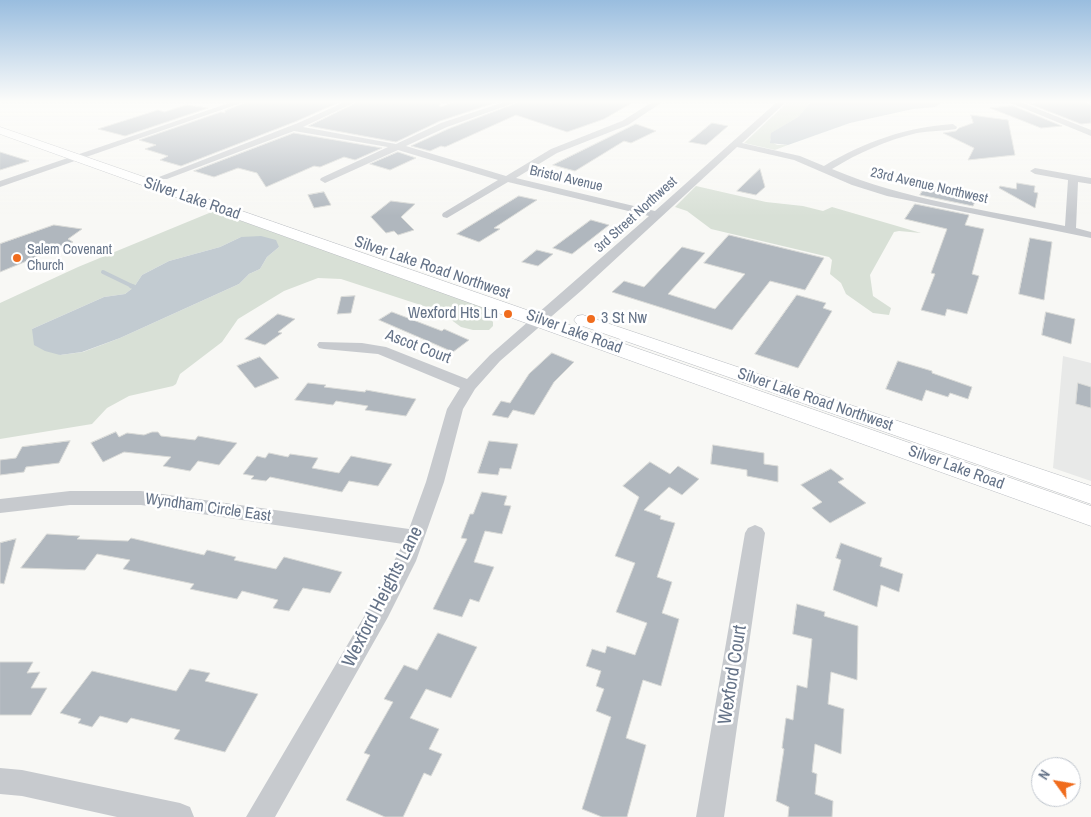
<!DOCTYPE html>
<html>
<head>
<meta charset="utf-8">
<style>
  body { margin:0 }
  #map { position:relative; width:1091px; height:817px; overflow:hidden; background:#f8f8f5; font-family:"Archivo Narrow",sans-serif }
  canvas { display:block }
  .north { position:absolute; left:1031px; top:757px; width:50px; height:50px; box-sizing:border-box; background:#fff; border:1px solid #c1c7cf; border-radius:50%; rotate:302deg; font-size:14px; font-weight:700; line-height:20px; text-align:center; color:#657388 }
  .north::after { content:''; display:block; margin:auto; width:18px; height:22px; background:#f06c1d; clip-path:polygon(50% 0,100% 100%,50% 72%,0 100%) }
</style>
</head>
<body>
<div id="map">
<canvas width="1091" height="817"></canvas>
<div class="north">N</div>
</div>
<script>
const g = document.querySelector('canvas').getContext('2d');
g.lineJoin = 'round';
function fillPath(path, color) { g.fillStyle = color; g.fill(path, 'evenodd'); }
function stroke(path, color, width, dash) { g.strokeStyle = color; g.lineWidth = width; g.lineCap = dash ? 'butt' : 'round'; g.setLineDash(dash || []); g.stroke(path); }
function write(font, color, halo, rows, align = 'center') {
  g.font = font + ' "Archivo Narrow",sans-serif'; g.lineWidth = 5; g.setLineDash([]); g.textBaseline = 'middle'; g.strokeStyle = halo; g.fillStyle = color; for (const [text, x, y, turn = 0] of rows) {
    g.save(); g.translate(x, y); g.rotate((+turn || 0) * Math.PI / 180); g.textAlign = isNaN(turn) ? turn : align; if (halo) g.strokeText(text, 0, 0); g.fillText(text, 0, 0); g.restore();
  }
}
fillPath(new Path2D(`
  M1063,356L1091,363V481L1053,468Z`), '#e8e9e8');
fillPath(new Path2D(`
  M789,101H812L798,117L772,133L770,141L777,145H788L775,150L744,143Z
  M696,186L766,202L803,206L823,211L832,207L921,233L899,231L894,232L870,275L873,296L891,308L889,315L873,313L846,294L841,283L830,274L832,260L829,257L711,229L687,211L675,207Z
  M214,211L488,309L486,314L493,322V326L489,330H473L461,327L439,311L341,279L318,278L284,291L238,319L222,342L180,374L176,384L173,386L129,396L107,408L92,424L0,439V303L78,267ZM241,237L279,247L267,257L260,269L249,274L239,284L120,338L83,352L60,355L32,329L104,297L125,294L134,287L142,275L169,261L220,247Z`), '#d8e0d6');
fillPath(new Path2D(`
  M812,101H939L941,103L935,107L913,109L850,123L788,145L770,143L771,133L798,117Z
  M261,236L276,240L279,247L267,257L260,269L249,274L239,284L120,338L82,352L60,355L45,351L34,345L32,329L104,297L125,294L134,287L142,275L169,261L220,247L241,237Z`), '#c2cbd1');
stroke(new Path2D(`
  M103,272L134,287`), '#c2cbd1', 4);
stroke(new Path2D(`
  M131,286L134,287`), '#c2cbd1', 4.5);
const building = new Path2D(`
  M249,101H342L297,121L181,166L160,160L168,156L145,149L156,145L139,140L221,112L225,113V111Z
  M360,101H439L440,107L460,101H500L440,121L396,142L309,126Z
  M522,101H545L551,103L558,101H635L604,119L567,132L516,115L445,147L441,146L430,151L411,146L448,129Z
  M1053,101H1083L1091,105V123L1081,124L1030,104Z
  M187,105L208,108L125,136L98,129L158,110L164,112Z
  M1013,106L1062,126L1041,128L990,108Z
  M971,115L1008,120L1015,155L968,160L974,148L943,133L956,131L959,128L973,123Z
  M712,123L728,126L706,145L689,142Z
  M636,124L656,131L631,143L624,141L575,171L553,165Z
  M294,133L382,148L355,160L344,157L320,167L314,166L266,187L257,173L238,168L214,177L194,171Z
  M0,152L29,161L0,170Z
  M398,152L416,158L390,170L370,164Z
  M760,169L765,187L756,195L737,191Z
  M1017,183L1035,186L1034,192L1038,193L1035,208L999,188L1000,186L1016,189Z
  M926,185L978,195L973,206L920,195Z
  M324,192L331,205L314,208L308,195Z
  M519,196L537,200L494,228L500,229L479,242L457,234Z
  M391,201L415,204L401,217L414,230L398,235L394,231L386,233L371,217Z
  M915,204L969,215L965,225L984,229L972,274L979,276L967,314L947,309L945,316L921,310L935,274L931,273L947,229L905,219Z
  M591,220L609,225L572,254L553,248Z
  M54,225L82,229L68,239L73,242L0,272V244Z
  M729,235L824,258L805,290L770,281L732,330L612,292L624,281L644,287L682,247L705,253L668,294L715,309L745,274L704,263Z
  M1030,238L1052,242L1044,300L1019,294Z
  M537,250L553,254L538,266L522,262Z
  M797,295L826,303L823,308L832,311L798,368L755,354Z
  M355,296L351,313L337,314L341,297Z
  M392,312L442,331L444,329L469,340L453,352L379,320Z
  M1046,312L1075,319L1071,344L1042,335Z
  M278,314L295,319L278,332L282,333L265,345L245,339Z
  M552,353L574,362L554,382L534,415L513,410L508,418L492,415L501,401L510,403L529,374Z
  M260,357L279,378L255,388L237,366Z
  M898,361L932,371V373L972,387L968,399L950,393L948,397L926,390L922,401L886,389Z
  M308,383L326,385L324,387L365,392L366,390L416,399L406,416L365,410L368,406L336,401L333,405L295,400Z
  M1078,383L1091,387V408L1076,404Z
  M116,432L119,437L127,433L144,435L152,432H158L161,436L195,440L198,436L237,443L219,465L198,461L190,471L163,466L171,457L124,452L103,462L91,443Z
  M70,441L59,463L26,467L24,472L0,475V460L16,458L22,447Z
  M489,441L518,444L511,469L500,468L498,475L478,473Z
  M713,445L764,453V464L778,466V482L747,476V470L711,464Z
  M269,453L288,457L290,454L318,458L312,468L339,473L351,456L392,464L378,486L349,481L342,492L270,477L266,481L251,479L254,476L243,474L257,456L265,458Z
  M650,462L670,474L678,466L699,479L682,495L669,487L644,510L661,516L660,519L675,523L657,577L672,582L662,613L679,619L661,686L643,680L626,738L646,745L627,817H602L582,809L611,717L596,711L604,689L596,686L601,671L586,666L592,649L605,653L607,646L635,655L647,623L616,612L635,563L615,556L639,497L623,486Z
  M831,469L844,479L838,482L866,503L830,523L812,508L822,502L801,485Z
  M482,492L507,496L504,505L511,506L502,534L485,531L474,562L494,567L479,602L470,599L462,617L433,609L467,539L461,538L470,514H473Z
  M47,534L80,536L77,539L128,541L131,538L204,555L207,550L236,557L234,560L276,569L284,557L342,572L330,593L303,588L289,611L273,608L278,600L242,591L237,599L190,589L194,584L123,569L130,560L97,554L85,570L21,568Z
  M16,539L4,584L0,583V543Z
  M841,543L882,558L880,566L903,574L899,592L881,585L877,607L833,590L841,560L836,558Z
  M797,604L825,612L824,616L858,626L857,680L831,672L828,704L844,709L841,754L815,744L812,772L817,774L815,794L833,801L832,817H788L789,807L776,801L784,749L782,748L786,718L793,720L797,685L807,688L812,639L793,634Z
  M438,633L477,647L451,698L426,689L410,718L439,729L429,749L442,754L431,776L424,773L403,817H385L346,800L370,755L364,753L393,702L384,699L404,665L417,670Z
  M0,662H33L27,673L40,672L31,688H47L31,715H0Z
  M190,669L210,673L205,681L258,694L225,752L174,739L180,730L131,718L127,723L100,716L92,727L78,723L81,719L60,713L92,671L176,691Z`);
fillPath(building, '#b0b7be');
stroke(building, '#d9dad7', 1);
const major = new Path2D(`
  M0,127L1091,506V526L0,134Z
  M583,315L1091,486V504L577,324L574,320L577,316Z`);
stroke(major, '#babdc2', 1);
fillPath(new Path2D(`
  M235,101H247L0,187V181Z
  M347,101H358L303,127L396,144L441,123L507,101H520L447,127L406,146L506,176L551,149L622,121L654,101H664L628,125L557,153L516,178L655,211L778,101H787L742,143L800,156L824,166C864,142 906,127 953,124L957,127L956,129C943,131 930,131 917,133C887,140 858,153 832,169C905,200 987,210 1065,226L1068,180L1035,174L1030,171L1035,168L1091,178V184L1078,182L1076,228L1091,232V238L887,196L852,185L794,160L737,147L582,290L500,361L475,389L463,409L444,482L416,561L388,617L275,817H246L372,603L403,544L141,505H70L0,513V499L70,491H141L409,529L426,482L447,409L460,388L378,354L324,349L319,348L317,345L319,342L362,343L386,347L467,379L490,355L649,216L508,182L447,218L443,217L442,215L443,213L498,180L398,150L325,183L320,180L321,178L388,147L294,131L167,179H161L159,177L298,123Z
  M1006,101H1018L1091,130V136Z
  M755,525L762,528L765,533L724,817H696L745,533L748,528Z
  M0,768L22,770L180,803L190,807L194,817H117L22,796L0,794Z`), '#c7cace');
fillPath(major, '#fff');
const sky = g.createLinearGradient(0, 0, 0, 216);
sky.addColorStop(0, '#99bddf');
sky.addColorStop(0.47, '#fcfcfa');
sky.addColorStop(1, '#fcfcfa00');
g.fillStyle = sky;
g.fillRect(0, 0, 1091, 216);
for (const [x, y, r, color] of [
  [17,258,5,"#f06c1d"],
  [508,314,5,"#f06c1d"],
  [591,319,5,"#f06c1d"]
]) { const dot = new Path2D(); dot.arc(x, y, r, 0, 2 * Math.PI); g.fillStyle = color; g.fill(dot); stroke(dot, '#fff', 2); }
write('14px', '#657388', '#fff', [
  ["Bristol Avenue",566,179,13],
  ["23rd Avenue Northwest",929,186,13],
  ["3rd Street Northwest",636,215,-42]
]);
write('14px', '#657388', '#fff', [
  ["Salem Covenant",27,250],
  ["Church",27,266]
], 'left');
write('16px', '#657388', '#fff', [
  ["Silver Lake Road",192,199,19],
  ["Silver Lake Road Northwest",432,268,19],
  ["Silver Lake Road",574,332,20],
  ["Ascot Court",418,347,21],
  ["Silver Lake Road Northwest",815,400,19],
  ["Silver Lake Road",956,468,20],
  ["Wyndham Circle East",208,508,8]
]);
write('16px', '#657388', '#fff', [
  ["Wexford Hts Ln",498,314],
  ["3 St Nw",601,319,"left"]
], 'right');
write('19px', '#657388', '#fff', [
  ["Wexford Heights Lane",383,597,-63],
  ["Wexford Court",733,675,-81]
]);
</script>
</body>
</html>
